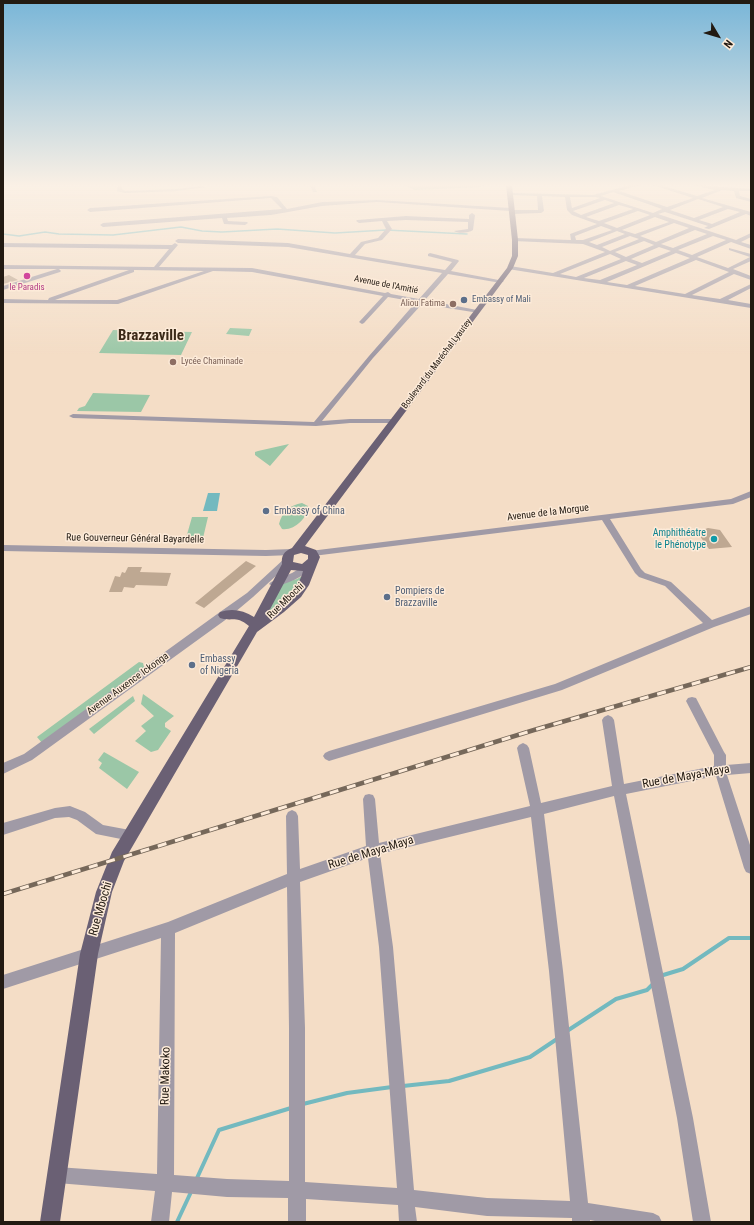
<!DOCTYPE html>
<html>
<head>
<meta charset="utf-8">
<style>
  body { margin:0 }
  #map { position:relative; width:754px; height:1225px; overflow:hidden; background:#f4ddc6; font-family:"Roboto Condensed",sans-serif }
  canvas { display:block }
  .frame { position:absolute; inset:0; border:4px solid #221a12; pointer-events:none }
  .north { position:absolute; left:698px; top:16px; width:40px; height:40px; -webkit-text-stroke:3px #fdebd9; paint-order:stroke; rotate:128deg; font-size:11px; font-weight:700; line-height:16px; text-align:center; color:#221a12 }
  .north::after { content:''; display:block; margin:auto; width:14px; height:18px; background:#221a12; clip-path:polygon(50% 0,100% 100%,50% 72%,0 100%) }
</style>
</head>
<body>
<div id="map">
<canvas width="754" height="1225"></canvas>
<div class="frame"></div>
<div class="north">N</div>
</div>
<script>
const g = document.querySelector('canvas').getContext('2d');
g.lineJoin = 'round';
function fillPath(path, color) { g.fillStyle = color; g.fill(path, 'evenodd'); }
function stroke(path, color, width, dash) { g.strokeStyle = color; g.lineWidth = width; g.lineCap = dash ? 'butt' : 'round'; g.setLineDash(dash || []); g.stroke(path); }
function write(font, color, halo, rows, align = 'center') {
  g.font = font + ' "Roboto Condensed",sans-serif'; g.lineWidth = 3; g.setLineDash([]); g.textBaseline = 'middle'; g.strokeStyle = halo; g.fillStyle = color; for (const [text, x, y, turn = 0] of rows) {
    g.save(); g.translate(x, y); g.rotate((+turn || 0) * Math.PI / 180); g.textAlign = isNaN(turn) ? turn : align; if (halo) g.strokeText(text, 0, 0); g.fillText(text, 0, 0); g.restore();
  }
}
fillPath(new Path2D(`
  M404,185H484L479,187L415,190Z
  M230,328L252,329L249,336L226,334Z
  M113,330L192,332L181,355L99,353Z
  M93,393L150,395L141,412L77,411L79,408L85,406Z
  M289,444L270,466L255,455V452L258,451Z
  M302,503L308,506C308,518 294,531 282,529L279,524C282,512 290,505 302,503Z
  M192,517H208L203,538H186Z
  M304,575L302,584L264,619L282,583L297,579Z
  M139,662L143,663L144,667L42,743L37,737Z
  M143,694L174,716L165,723V727L171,731L158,750L151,752L135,741L146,731L141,726L154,716L141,704Z
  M133,696L135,701L94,734L89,729Z
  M104,752L139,772L127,789L99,768L102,763L98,760Z`), '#9bc7a7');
fillPath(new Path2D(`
  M208,493H220L217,511H203Z`), '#73b9bf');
stroke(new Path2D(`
  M3,234L19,236L45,232L59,234L113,235L181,227L202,231L222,232L277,229L335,233L386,230L467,234`), '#73b9bf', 1.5);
stroke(new Path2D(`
  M660,976L683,969L729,938H751
  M567,1031L616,999L647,990L653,984
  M403,1086L449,1081L530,1057L557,1039
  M303,1104L347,1093L392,1087
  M197,1178L219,1130L291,1108
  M177,1222L191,1192`), '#73b9bf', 4);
fillPath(new Path2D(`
  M9,275L18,280L3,284V277Z
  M708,528L720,530L732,547L709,549L697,532Z
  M246,561L256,566L204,608L195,603Z
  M128,567H142L140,572L171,573L167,586L136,585L134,588L124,587L122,592H109L115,576L120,577L122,572L125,573Z`), '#bea892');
fillPath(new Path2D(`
  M118,185H122V189L125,191L177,189L204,186L206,187L177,191L125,193L117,191Z
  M310,185H314L317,192H313Z
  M631,185H639L619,191L667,207L693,198L653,185H660L697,196L715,190L693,185L751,189V191H739L740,196L751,199V202L736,198L734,191L722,190L702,198L751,212V216L746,214L709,229L704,228L708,226L665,212L658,214L736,240L751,233V237L741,242L751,245V249L731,242L697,257L728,268L750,257L729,250V248L751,254V261L733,269L751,276V280L734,274L692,295L720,299L751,284V288L728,300L751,304V308L508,269V267L510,266L553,273L605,252L583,244L513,241L512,240L515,238L571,240L570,234L597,224L572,215L567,210L565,197L542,196L544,211L541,213L512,214L510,211L377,202L322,206L271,215L227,218L228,221L247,222L248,223L245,225L224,224L222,218L103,227L100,225L103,223L282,209L271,198L90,212L87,210L90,208L271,196L277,197L287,209L322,202L377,200L512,208L514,210H538L537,196L510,195L508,194L510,193L593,195ZM613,192L662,209L653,213L601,196ZM570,197H595L600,198L572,208ZM698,199L723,207L694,218L670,210ZM605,200L614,203L581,215L573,211ZM619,205L633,209L599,221L586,217ZM728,209L740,212L712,224L699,220ZM638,211L650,215L617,228L604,223ZM655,217L669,222L635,234L622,230ZM674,223L689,228L656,242L640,236ZM601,226L612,230L583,240H576L575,236ZM695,230L707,234L673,248L661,244ZM617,231L625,234L597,245L589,242ZM630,236L639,239L610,251L602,247ZM713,236L726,240L692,255L678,250ZM644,241L654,245L626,257L615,252ZM659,247L671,251L642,263L631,259ZM676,253L690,258L627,285L607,282ZM610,254L621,259L576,277L560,274ZM696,260L729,272L685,294L635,286ZM626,261L637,265L600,280L584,278Z
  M472,213L475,215L473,230C469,233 458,234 454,231L468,229V222L406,220L387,221L392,229L382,240L365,244L355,255L445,270L452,262L428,256V254L430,253L458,260L459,261L451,271L504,281L501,283L448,274L425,300L477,310L479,311V313L422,304L373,358L322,421L350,419H397L398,421L394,423H350L316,426L73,418L69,416L73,414L314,422L369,356L416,302L388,297L364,323L362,324L359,322L360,321L383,296L252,272L213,271L118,304L3,303V299L48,300L49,298L129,270L59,269L61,271L60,272L3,290V286L57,269H3V265L154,267L169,249L3,247V243L172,245L175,243L178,245L159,267L252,268L385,293L388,292L391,294L419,299L442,273L288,247L178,243L175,241L178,239L288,243L350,254L361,242L378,238L386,229L382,221L359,223L356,221L357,220L406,216L469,219V215ZM134,270L204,271L117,300H55L134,272Z
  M751,491V497L733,504L610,519L641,569L645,573L671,582L712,620L751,606V614L714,627L562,690L329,761L325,759L323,756L325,753L329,751L555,684L703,623L665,586L639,577L635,573L602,520L313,556L310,555L308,553L310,551L731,499Z
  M3,545L266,550L292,549L297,552L292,555L266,556L3,551Z
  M287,558L292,561L290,563L253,597L228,618L32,760L3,774V763L24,754L220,612L247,593L284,559Z
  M307,564L310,565L312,567C304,577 286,584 274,587L269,584L271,582L292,573Z
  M692,697L696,698L724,752L726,755V765L751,763V773L727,775L751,848V874L746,872L744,868L716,776L626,794L693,1118L711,1222H693L677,1118L614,796L544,814L563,971L588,1203L653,1213L659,1216L662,1222H600L590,1220V1222H572V1218L487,1216L415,1207L417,1222H399L398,1205L306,1199V1222H288V1198L227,1197L172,1192L169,1222H151L155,1191L57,1183L51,1181L49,1175L51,1169L57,1167L157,1174L161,938L3,989V975L168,922L287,874L286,816L288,812L292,810L296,812L298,816L300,869L366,846L363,799L365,795L369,794L373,795L375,799L379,843L530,806L517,748L519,745L523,743L527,745L529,748L541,803L612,786L602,720L604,717L608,715L612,717L614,720L624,784L714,766V755L686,701L688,698ZM531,817L549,971L570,1201L487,1198L414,1190L393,947L380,854ZM368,858L379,947L397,1188L305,1182V1028L300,882ZM287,887L289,1028V1181L227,1179L174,1175L175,933Z
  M70,806L85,812L103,825L135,831L137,835L135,839L131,841L96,834L77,820L69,817L55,818L3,835V823L55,808Z`), '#a09aa6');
fillPath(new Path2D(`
  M506,185H512L518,240V256L513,268L305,546L316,550L320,557L309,585L301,597L284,612L257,632L124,861L112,892L98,954L60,1222H40L80,954L96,892L112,852L249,626C235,615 233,622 220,618L218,615L220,612C232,608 243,610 254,617L282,564C281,556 284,551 292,548L507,268L512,256V240ZM301,553L308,555V559L302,564L293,562L294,555ZM291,570L303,571C299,589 282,602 268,613Z`), '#6a6074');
const rail = new Path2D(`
  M3,894L534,730L751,667`);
stroke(rail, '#76685a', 4.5);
stroke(rail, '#fdebd9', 3, [9]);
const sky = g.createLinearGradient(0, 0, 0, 356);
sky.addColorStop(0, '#79b6d8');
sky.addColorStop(0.52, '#faf0e5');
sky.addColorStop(1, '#faf0e500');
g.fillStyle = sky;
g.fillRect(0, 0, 754, 356);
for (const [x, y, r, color] of [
  [27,276,4,"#d1479c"],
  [464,300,4,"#5c6f8a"],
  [453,304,4,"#8d6e63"],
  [173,362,4,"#8d6e63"],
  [266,511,4,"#5c6f8a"],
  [714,539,4,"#0f9aa8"],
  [387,597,4,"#5c6f8a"],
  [192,665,4,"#5c6f8a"]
]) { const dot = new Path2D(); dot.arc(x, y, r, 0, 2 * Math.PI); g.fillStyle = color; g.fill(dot); stroke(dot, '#fdebd9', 1.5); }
write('9px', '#221a12', '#fdebd9', [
  ["Avenue de l'Amitié",386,285,11],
  ["Boulevard du Maréchal Lyautey",437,364,-53]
]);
write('9px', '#b23c85', '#fdebd9', [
  ["le Paradis",27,288]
]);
write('9px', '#4e5e75', '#fdebd9', [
  ["Embassy of Mali",472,300]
], 'left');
write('9px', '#785e54', '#fdebd9', [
  ["Aliou Fatima",445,304],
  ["Lycée Chaminade",181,362,"left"]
], 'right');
write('10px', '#4e5e75', '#fdebd9', [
  ["Embassy of China",274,511],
  ["Pompiers de",395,591],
  ["Brazzaville",395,603],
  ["Embassy",200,659],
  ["of Nigeria",200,671]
], 'left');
write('10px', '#221a12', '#fdebd9', [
  ["Avenue de la Morgue",548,513,-7],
  ["Rue Gouverneur Général Bayardelle",135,539,1],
  ["Rue Mbochi",286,601,-44],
  ["Avenue Auxence Ickonga",128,684,-36]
]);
write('10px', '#0d838f', '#fdebd9', [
  ["Amphithéatre",706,533],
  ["le Phénotype",706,545]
], 'right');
write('12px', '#221a12', '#fdebd9', [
  ["Rue de Maya-Maya",686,777,-10],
  ["Rue de Maya-Maya",371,853,-17],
  ["Rue Mbochi",101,909,-74],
  ["Rue Makoko",166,1076,-89]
]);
write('bold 15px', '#3b2a18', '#fdebd9', [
  ["Brazzaville",151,336]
]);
</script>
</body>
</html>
